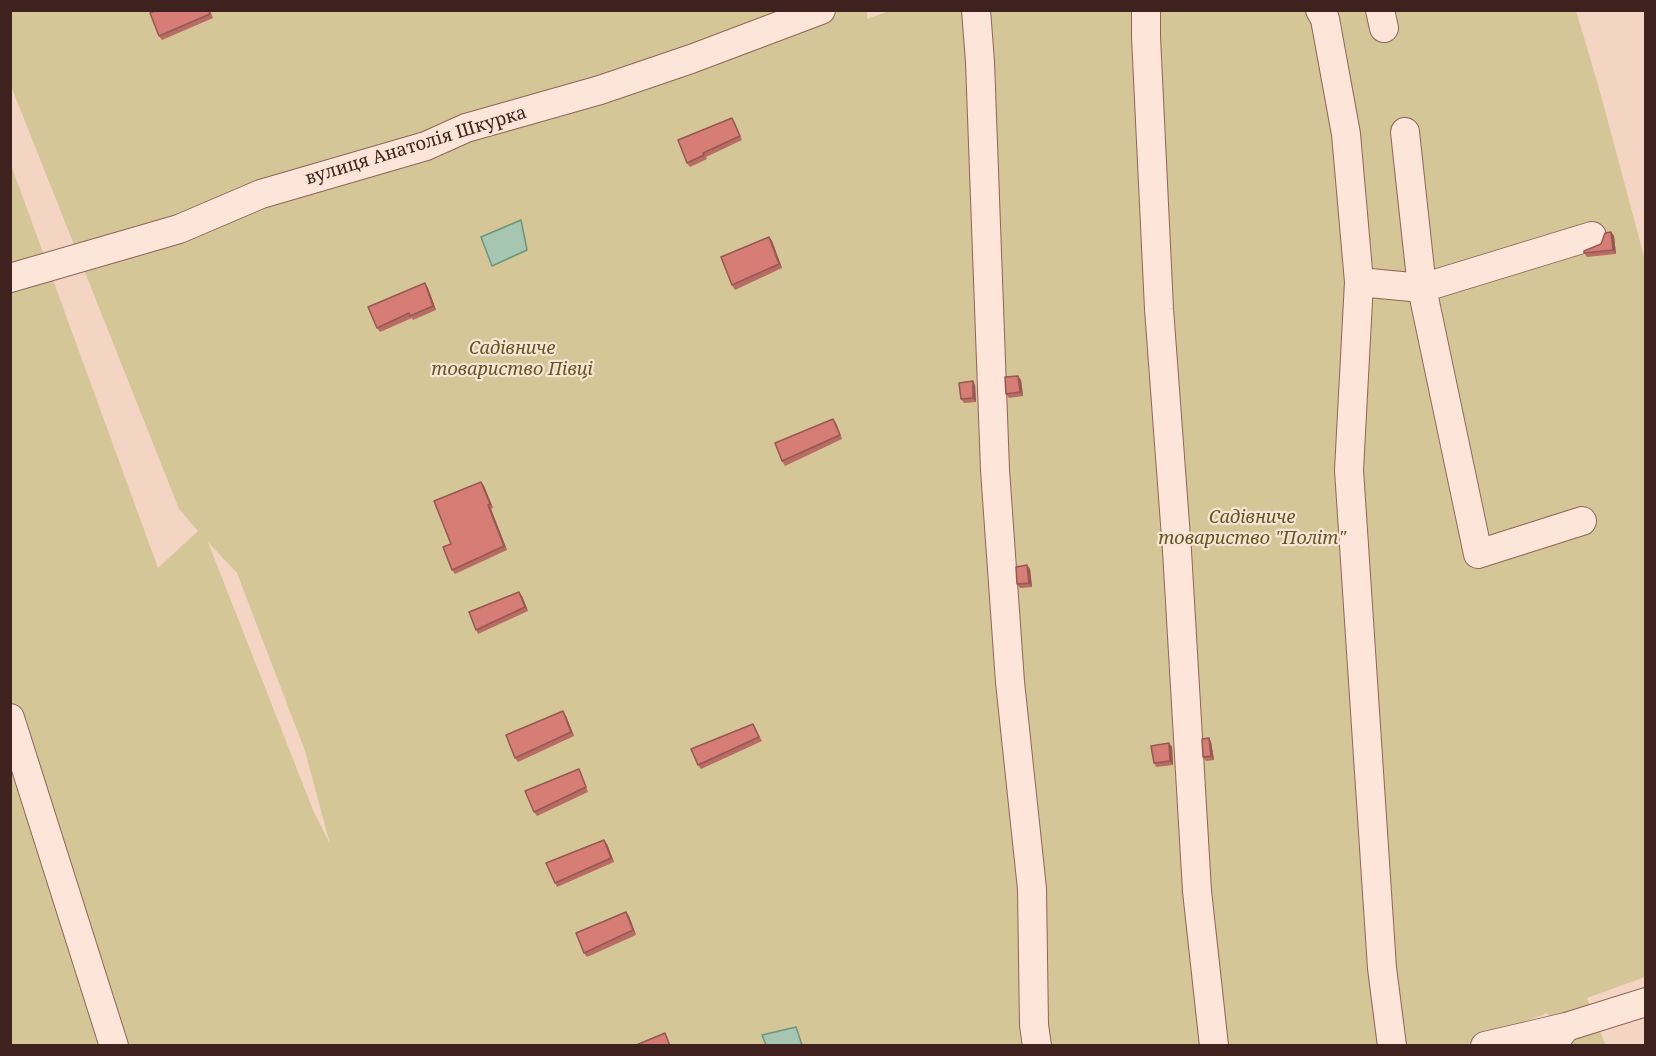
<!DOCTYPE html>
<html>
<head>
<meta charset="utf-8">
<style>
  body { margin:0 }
  #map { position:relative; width:1656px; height:1056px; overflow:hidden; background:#f4d5c4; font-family:"Noto Serif",serif }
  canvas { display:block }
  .frame { position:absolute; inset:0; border:12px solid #3f221d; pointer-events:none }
</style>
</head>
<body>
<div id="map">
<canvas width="1656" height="1056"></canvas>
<div class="frame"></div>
</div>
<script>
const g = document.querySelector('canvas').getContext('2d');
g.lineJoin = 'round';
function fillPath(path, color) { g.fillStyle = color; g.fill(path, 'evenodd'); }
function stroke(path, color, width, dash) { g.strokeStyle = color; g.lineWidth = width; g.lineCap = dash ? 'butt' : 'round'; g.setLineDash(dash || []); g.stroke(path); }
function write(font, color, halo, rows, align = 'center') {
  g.font = font + ' "Noto Serif",serif'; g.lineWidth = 4.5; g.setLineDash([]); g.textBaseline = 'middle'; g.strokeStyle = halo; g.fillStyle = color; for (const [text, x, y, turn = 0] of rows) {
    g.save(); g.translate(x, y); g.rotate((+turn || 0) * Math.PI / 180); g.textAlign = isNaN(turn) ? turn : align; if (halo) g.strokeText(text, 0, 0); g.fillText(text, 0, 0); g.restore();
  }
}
fillPath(new Path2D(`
  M867,10V19L892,10L1576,11L1599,88L1645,260V977L1587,998L1606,1046L1567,1045L1547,1013L1463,1046L11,1045L10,162L158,568L198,531L179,509L11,86V11ZM208,542L237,573L305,751L330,844L313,810Z`), '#d4c696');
const water = new Path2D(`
  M521,220L527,250L492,266L481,237Z
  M796,1027L802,1045H766L762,1035Z`);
fillPath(water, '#a6c6b2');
stroke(water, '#6b967d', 1.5);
const minor = new Path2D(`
  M976,10L980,62L995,470L1010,682L1032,889L1034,1025L1037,1046
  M1146,10V37L1159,309L1177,551L1197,891L1214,1046
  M1320,10L1325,19L1346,134L1359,282L1349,470L1382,968L1392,1046
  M1380,10L1384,28
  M1405,132L1422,288L1478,554L1582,521
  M10,278L179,229L261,194L426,146L466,128L600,90L691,59L821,10
  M1359,282L1422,288L1592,236
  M10,718L114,1046
  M1485,1046L1566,1027
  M1551,1046L1566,1027L1646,1002`);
stroke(minor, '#916357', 30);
stroke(minor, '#fde6d9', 28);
fillPath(new Path2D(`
  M156,10H210L213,18L162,40L159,36Z
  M732,118L735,123L742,140L706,157L707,159L690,167L687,163Z
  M1611,232L1614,236L1616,254L1587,257L1584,253L1601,244Z
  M769,237L772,241L782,268L735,290L732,285Z
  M428,288L436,310L413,320L412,318L380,332L377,328Z
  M1021,380L1023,396L1009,398L1006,394Z
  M975,385L976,402L964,403L961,399Z
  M833,419L836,423L842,439L785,466L782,461Z
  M484,486L493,508L491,509L507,550L455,574L452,570L451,544Z
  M1027,565L1030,569L1032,587L1020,588L1017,584Z
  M522,596L528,611L478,634L476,630Z
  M566,716L574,736L518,762L515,758Z
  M753,724L762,741L701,769L698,765Z
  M1209,738L1211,742L1214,760L1206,761L1203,757Z
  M1169,743L1172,747L1173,765L1156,767L1154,763Z
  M581,773L588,792L537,816L534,812Z
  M607,844L614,862L557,887L555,883Z
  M629,916L636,935L587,957L584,953Z`), '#b86c65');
fillPath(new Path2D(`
  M1611,232L1614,236L1616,254L1613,250Z
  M769,237L772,241L782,268L779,264Z
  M425,283L428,288L436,310L433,306Z
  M1018,376L1021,380L1023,396L1020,392Z
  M973,381L975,385L976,402L973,398Z
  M833,419L836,423L842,439L840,435Z
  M481,482L484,486L493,508L490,504Z
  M488,505L491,509L507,550L504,546Z
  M1027,565L1030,569L1032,587L1029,583Z
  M519,592L522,596L528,611L525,607Z
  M563,711L566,716L574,736L571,732Z
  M1209,738L1211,742L1214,760L1211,756Z
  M1169,743L1172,747L1173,765L1170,761Z
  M604,840L607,844L614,862L611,858Z
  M626,912L629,916L636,935L633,930Z`), '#965852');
const building = new Path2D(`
  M156,10H208L210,14L159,36L150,13Z
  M732,118L740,136L703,153L704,155L687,163L678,140Z
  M1611,232L1613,250L1584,253V251L1601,244L1605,233Z
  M769,237L779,264L732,285L721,257Z
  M425,283L433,306L410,316L409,313L377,328L368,307Z
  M1018,376L1020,392L1006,394L1005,377Z
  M973,381V398L961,399L959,383Z
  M833,419L840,435L782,461L775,443Z
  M481,482L490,504L488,505L504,546L452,570L443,547L451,544L434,501Z
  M1027,565L1029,583L1017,584L1016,567Z
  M519,592L525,607L476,630L469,612Z
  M563,711L571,732L515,758L506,735Z
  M753,724L759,737L698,765L691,749Z
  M1209,738L1211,756L1203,757L1202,739Z
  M1169,743L1170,761L1154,763L1151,746Z
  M579,769L586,787L534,812L525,791Z
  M604,840L611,858L555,883L546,863Z
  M626,912L633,930L584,953L576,933Z
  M665,1033L670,1046H634Z`);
fillPath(building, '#d67d75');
stroke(building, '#965852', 1.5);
write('18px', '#3f221d', '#fae3d4', [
  ["вулиця Анатолія Шкурка",416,146,-17]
]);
write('italic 18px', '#5e5921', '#fae3d4', [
  ["Садівниче",512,349],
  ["товариство Півці",512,370],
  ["Садівниче",1252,518],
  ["товариство \"Політ\"",1252,539]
]);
</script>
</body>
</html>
